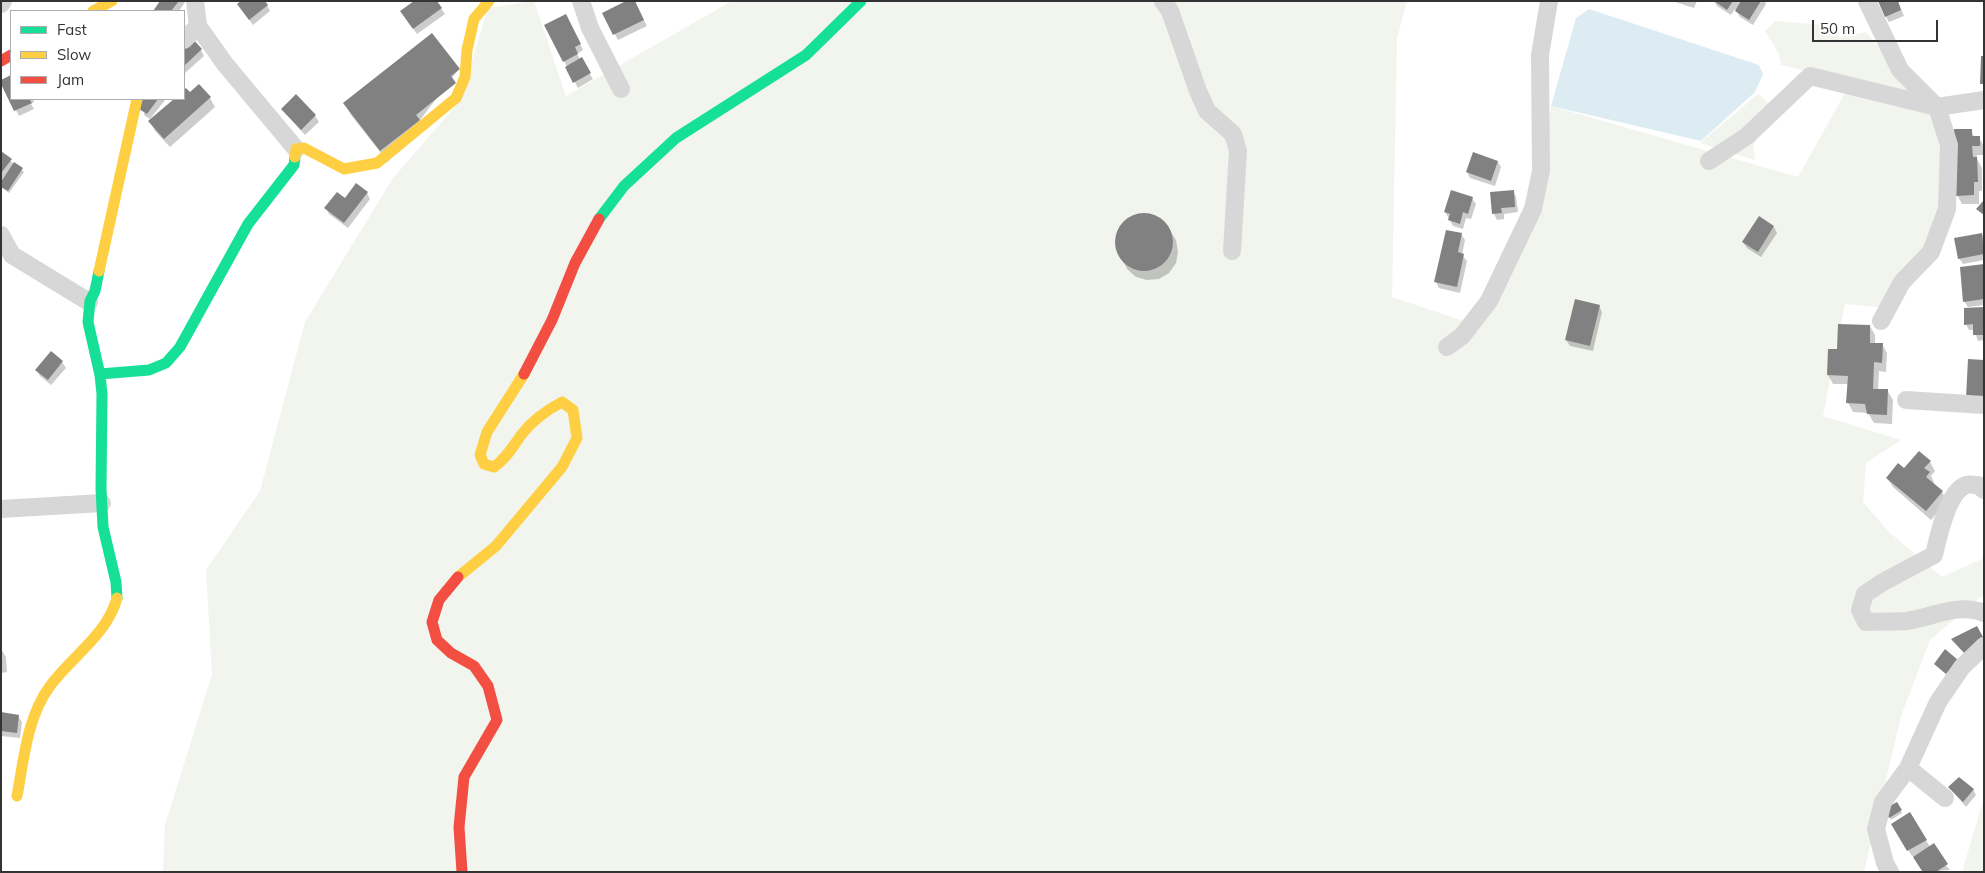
<!DOCTYPE html>
<html>
<head>
<meta charset="utf-8">
<style>
  body { margin:0 }
  #map { position:relative; width:1985px; height:873px; overflow:hidden; background:#fff; font-family:Mulish,sans-serif }
  canvas { display:block }
  .frame { position:absolute; inset:0; border:2px solid #333; pointer-events:none }
  .legend { position:absolute; left:10px; top:10px; width:175px; height:90px; box-sizing:border-box; background:#fff; border:1px solid #adadad; margin:0; padding:6px 9px; list-style:none; font-size:15px; color:#333 }
  .legend li { display:flex; align-items:center; gap:10px; height:25px }
  .legend b { width:25px; border:1px solid #adadad }
  .scale { position:absolute; left:1812px; top:20px; width:126px; height:22px; box-sizing:border-box; border:2px solid #333; border-top:0; padding-left:6px; font-size:15px; line-height:18px; white-space:nowrap; color:#333; -webkit-text-stroke:4px #fff; paint-order:stroke }
</style>
</head>
<body>
<div id="map">
<canvas width="1985" height="873"></canvas>
<div class="frame"></div>
<ul class="legend">
<li><b style="height:6px;background:#16e098"></b>Fast</li>
<li><b style="height:6px;background:#ffcf43"></b>Slow</li>
<li><b style="height:6px;background:#f24e42"></b>Jam</li>
</ul>
<div class="scale">50 m</div>
</div>
<script>
const g = document.querySelector('canvas').getContext('2d');
g.lineJoin = 'round';
function fillPath(path, color) { g.fillStyle = color; g.fill(path, 'evenodd'); }
function stroke(path, color, width, dash) { g.strokeStyle = color; g.lineWidth = width; g.lineCap = dash ? 'butt' : 'round'; g.setLineDash(dash || []); g.stroke(path); }
fillPath(new Path2D(`
  M534,1L566,96L732,1H1407L1397,39L1392,297L1479,326L1535,199L1551,106L1798,177L1845,93L1932,106L1949,175L1939,231L1888,308L1845,304L1823,416L1901,440L1866,463L1863,502L1889,532L1942,577L1984,558V594L1930,640L1901,716L1864,872H163L165,825L212,674L206,570L260,491L305,322L393,178L460,101L488,8Z
  M1775,21L1825,25L1840,37L1866,32L1889,59L1915,97L1781,65L1779,54L1765,31Z
  M1758,94L1776,109L1753,145L1755,160L1700,143Z
  M1984,798V872H1962Z`), '#f1f5ed');
fillPath(new Path2D(`
  M1589,9L1759,65L1763,74L1755,92L1701,141L1551,106L1576,18Z`), '#ddebf3');
fillPath(new Path2D(`
  M162,1H185V2L179,11H154Z
  M436,1L445,14L417,34L405,18Z
  M1672,1H1697L1694,8Z
  M1714,1H1765L1766,4L1753,25L1740,17L1735,9L1731,15L1717,6Z
  M1898,1L1904,16L1889,22L1886,17Z
  M238,5H267L270,11L253,25Z
  M636,5L647,26L618,40L604,13Z
  M569,22L583,50L577,54L593,79L578,88L546,26Z
  M184,47L201,50L204,56L185,73Z
  M459,69L388,162L351,115L344,103Z
  M11,77V99H33L34,102L31,104L34,109L19,116L1,81Z
  M186,89L190,94L210,98L215,107L170,147L155,131L150,122L175,99H184V91Z
  M145,99H166L150,119L144,115Z
  M282,109L315,116L319,122L305,135Z
  M1971,130L1975,138H1979L1984,146V155H1977V159L1982,168V191H1979V204H1962L1957,195Z
  M1,153L24,172L9,193L1,187Z
  M1498,162L1501,167L1495,186L1470,178L1467,172Z
  M1513,191L1516,197L1518,212L1504,214V219L1497,220L1494,214Z
  M367,193L370,199L348,228L329,214L326,208L345,200Z
  M1472,198L1476,204L1471,219L1466,218L1463,229L1453,226L1445,212Z
  M1141,214L1153,215L1163,221L1176,240L1178,252L1176,263L1169,273L1159,279L1147,280L1136,277L1127,269L1117,248L1116,236L1121,226L1130,218Z
  M1774,227L1777,233L1761,257L1747,248L1743,242Z
  M1461,234L1465,240L1462,255L1467,261L1460,293L1439,288L1436,282Z
  M1982,234L1984,238V260L1963,264L1959,258Z
  M1984,266V305L1968,307L1964,301Z
  M1599,306L1602,312L1593,351L1570,346L1566,340Z
  M1984,309V340L1978,341L1974,330H1969L1966,324Z
  M1870,326L1875,335V344H1882L1887,353L1886,372L1879,371L1878,390H1887L1893,400L1892,424L1874,423L1868,413L1853,412L1848,403V384H1833L1828,375L1838,350Z
  M51,353L62,362L66,368L51,385L40,376L36,370Z
  M1930,462L1935,471L1931,476L1934,482L1933,484L1942,492L1947,501L1931,520L1893,487L1887,478Z
  M1,649L6,657L7,672L1,673Z
  M1,714L18,716L22,722L20,738L1,736Z
  M1949,787L1973,789L1976,795L1966,807Z
  M1897,803L1902,813L1891,820L1886,810Z
  M1910,814L1930,847L1950,870L1923,872L1913,856H1912L1893,825Z`), '#0003');
fillPath(new Path2D(`
  M160,1H179L171,11H153Z
  M241,1H265L268,5L249,20L237,4Z
  M414,1H437L442,8L413,29L400,11Z
  M626,1H635L644,20L613,35L602,13Z
  M1714,1H1733L1727,10Z
  M1741,1H1761L1749,20L1735,11Z
  M1878,1H1898L1901,10L1885,17Z
  M566,14L581,44L575,47L578,54L563,62L544,25Z
  M432,33L460,69L451,76L456,83L416,115L420,120L380,151L343,103Z
  M192,38L202,49L184,66V46Z
  M1981,56H1984V84H1980Z
  M582,57L591,73L573,83L565,67Z
  M11,75V99H29L32,103L14,111L1,84V80Z
  M199,84L211,97L164,139L148,121L174,99H184V90L186,88L190,92Z
  M296,94L316,115L301,130L281,109Z
  M143,99H158L147,114L139,109Z
  M1954,129H1972V136H1980V146H1972L1973,157H1977L1978,182H1974V195L1956,196Z
  M1,151L12,159L1,173Z
  M1473,152L1498,161L1491,181L1466,172Z
  M14,162L23,168L8,191L1,187V182Z
  M356,183L368,192L344,223L324,208L337,192L345,198Z
  M1451,190L1473,197L1468,214L1463,212L1460,224L1448,220L1450,214L1444,212Z
  M1514,190L1515,207L1501,208L1502,213L1492,214L1490,192Z
  M1984,200V215L1976,209Z
  M1115 242a29 29 0 1 1 58 0a29 29 0 1 1-58 0Z
  M1759,216L1774,226L1758,252L1742,242Z
  M1446,230L1462,233L1458,252L1464,254L1457,287L1434,282Z
  M1982,233L1984,254L1958,259L1954,238Z
  M1984,264V299L1963,302L1960,267Z
  M1575,299L1600,305L1590,346L1565,340Z
  M1984,307V335H1973V324L1964,325V308Z
  M1838,324L1870,325V343H1883L1882,363L1874,362L1873,389H1888L1887,415L1867,414L1865,404L1846,403L1848,376L1827,375L1828,349H1837Z
  M51,351L63,361L48,380L35,370Z
  M1968,359L1984,360V399L1966,398Z
  M1919,451L1931,461L1924,468L1930,472L1926,477L1943,491L1926,511L1886,478L1898,463L1904,468Z
  M1977,626L1983,637L1965,654L1951,639Z
  M1945,649L1958,660L1946,674L1934,664Z
  M1,712L19,715L17,733L1,731Z
  M1959,777L1974,789L1963,802L1948,787Z
  M1897,802L1902,810L1889,818L1884,809Z
  M1910,812L1927,840L1907,851L1891,824Z
  M1934,843L1948,864L1936,872L1922,871L1913,857Z`), '#818181');
stroke(new Path2D(`
  M195,1L198,26L225,64L296,149
  M581,1L590,28L621,89
  M1163,1L1170,11L1198,91L1207,111L1233,134L1238,151L1232,251
  M1867,1L1900,70L1937,107L1984,100
  M1,4L3,1
  M184,40L198,26
  M1709,161L1747,136L1810,76L1937,107L1949,145L1947,209L1931,252L1902,282L1881,321
  M1,235L12,255L89,302
  M1447,347L1462,336L1489,301L1533,209L1541,171L1540,55L1549,1
  M1906,400L1984,405
  M1984,490L1978,485C1974,485 1969,484 1966,485C1947,492 1938,538 1934,555L1883,582L1865,594L1860,610L1866,622C1879,621 1893,622 1906,621C1931,618 1958,602 1984,613
  M1,509L102,503
  M1908,768L1945,798
  M1890,872L1885,863L1876,829L1883,802L1908,768L1938,702L1962,667L1984,646`), '#d7d7d7', 18);
stroke(new Path2D(`
  M599,219L624,186L676,138L806,55L861,1
  M99,271L95,291L90,301L88,322L100,375L102,394L101,489L103,527L116,582L117,598
  M100,374L149,370L166,363L180,347L248,224L294,165L295,157`), '#16e098', 11);
stroke(new Path2D(`
  M93,11L112,1
  M295,157L296,149L304,148L344,169L377,163L456,98L465,77L467,50L474,19L489,1
  M99,271L137,99
  M458,577L496,546L562,467L577,438L573,410L562,402C547,410 532,421 522,434C513,446 507,458 494,467L484,464L480,455L487,432L524,374
  M17,796C24,759 27,717 50,686C72,656 107,635 117,598`), '#ffcf43', 11);
stroke(new Path2D(`
  M1,61L11,55
  M524,374L552,320L575,263L599,219
  M458,577L439,600L432,622L437,640L451,653L474,666L488,686L497,720L464,777L459,827L462,872`), '#f24e42', 11);
</script>
</body>
</html>
